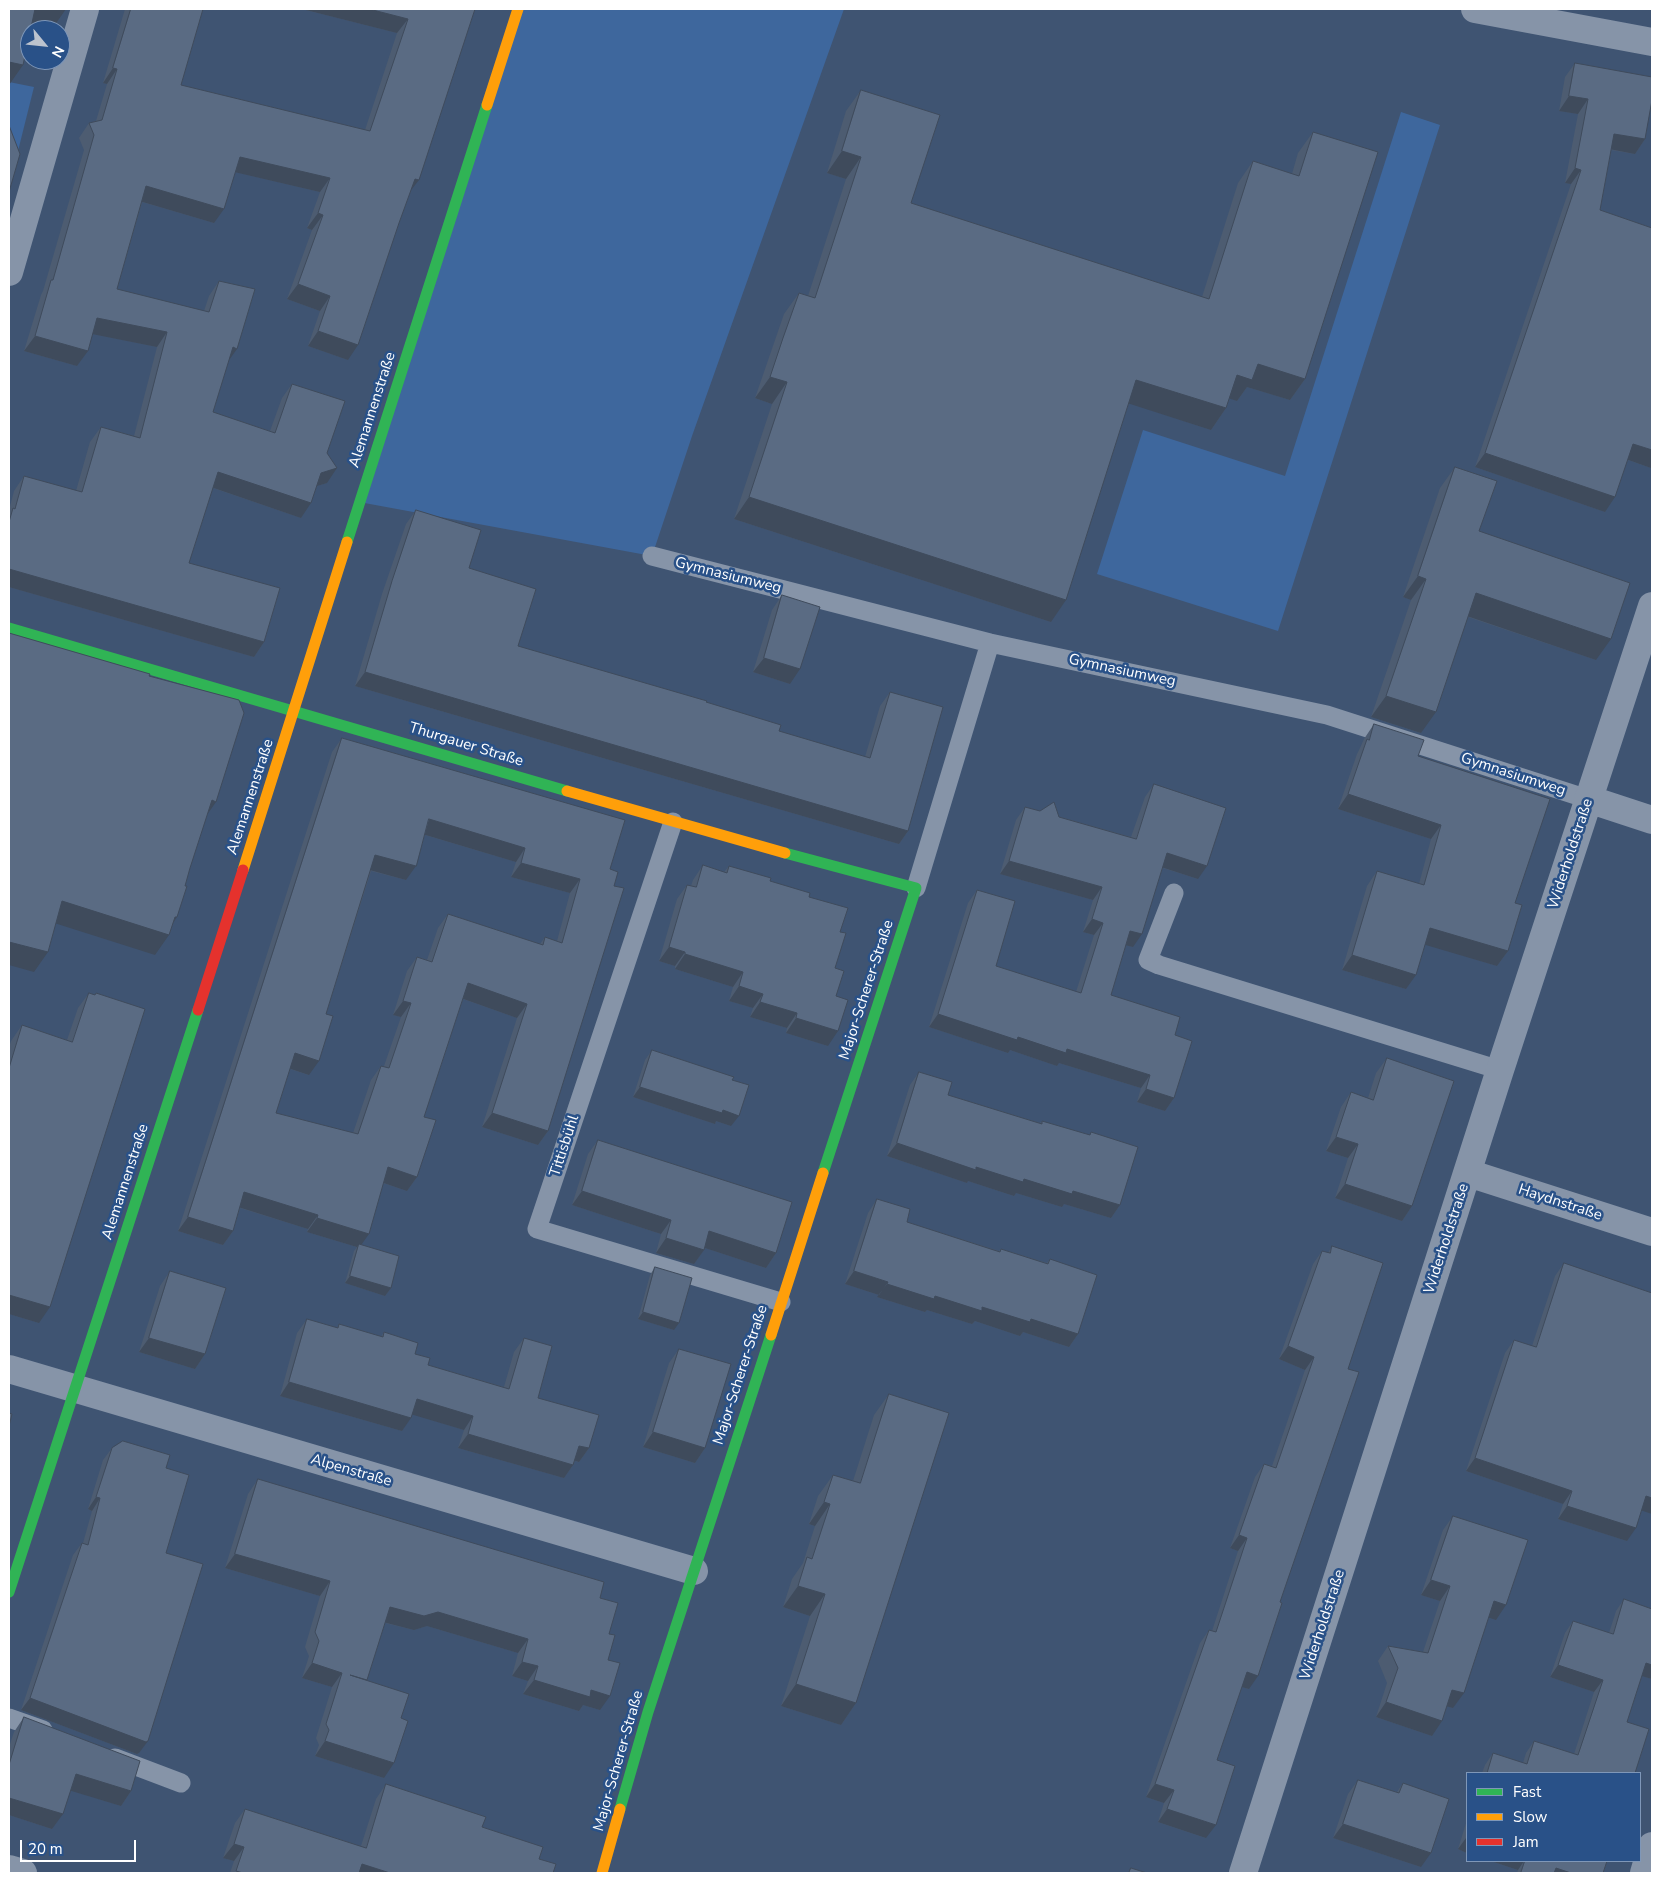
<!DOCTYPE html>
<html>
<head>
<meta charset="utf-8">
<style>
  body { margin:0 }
  #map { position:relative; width:1661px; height:1882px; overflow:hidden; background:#3f5472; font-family:"Nunito Sans",sans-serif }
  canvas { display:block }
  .frame { position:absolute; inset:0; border:10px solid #fff; pointer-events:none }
  .legend { position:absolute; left:1466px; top:1772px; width:175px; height:90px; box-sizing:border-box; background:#295188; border:1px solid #7f97b8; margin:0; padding:6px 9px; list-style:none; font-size:15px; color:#fff }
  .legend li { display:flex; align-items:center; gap:10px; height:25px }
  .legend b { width:25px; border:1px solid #7f97b8 }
  .north { position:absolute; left:20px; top:20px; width:50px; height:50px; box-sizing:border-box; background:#295188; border:1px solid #7f97b8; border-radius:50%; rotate:118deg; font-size:14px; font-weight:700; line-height:20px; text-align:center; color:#fff }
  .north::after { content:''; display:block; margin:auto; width:18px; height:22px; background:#bcc3ce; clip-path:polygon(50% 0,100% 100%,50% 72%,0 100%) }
  .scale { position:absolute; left:20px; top:1840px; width:116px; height:22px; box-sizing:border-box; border:2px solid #fff; border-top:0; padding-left:6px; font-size:15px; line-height:18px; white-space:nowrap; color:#fff; -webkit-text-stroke:4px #295188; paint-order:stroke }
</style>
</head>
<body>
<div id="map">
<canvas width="1661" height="1882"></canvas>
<div class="frame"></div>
<ul class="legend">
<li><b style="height:6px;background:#30b455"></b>Fast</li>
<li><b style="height:6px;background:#ff9f0a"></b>Slow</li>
<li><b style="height:6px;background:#e5322d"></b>Jam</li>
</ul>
<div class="north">N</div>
<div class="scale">20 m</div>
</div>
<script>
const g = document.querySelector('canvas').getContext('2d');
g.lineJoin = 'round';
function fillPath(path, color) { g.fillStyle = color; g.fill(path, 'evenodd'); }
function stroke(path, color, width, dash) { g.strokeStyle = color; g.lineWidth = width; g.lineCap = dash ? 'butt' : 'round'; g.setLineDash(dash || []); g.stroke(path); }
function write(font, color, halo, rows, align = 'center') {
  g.font = font + ' "Nunito Sans",sans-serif'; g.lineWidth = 5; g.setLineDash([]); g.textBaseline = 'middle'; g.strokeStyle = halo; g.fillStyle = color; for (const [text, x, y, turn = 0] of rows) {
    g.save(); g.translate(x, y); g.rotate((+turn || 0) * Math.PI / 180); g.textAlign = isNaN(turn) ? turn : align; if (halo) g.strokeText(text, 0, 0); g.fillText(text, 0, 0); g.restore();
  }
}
fillPath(new Path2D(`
  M518,9H844L692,436L652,556L359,502Z
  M9,82L34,87L15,163L9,161Z
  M1401,112L1440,125L1278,631L1097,574L1143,430L1285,476Z`), '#3e679d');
stroke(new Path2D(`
  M652,556L990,643L1327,715L1588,799
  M673,822L537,1229L781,1302
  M916,888L990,643
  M1174,893L1148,960L1159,965L1500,1070
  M9,1718L43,1730
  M115,1758L181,1783`), '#8694a8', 19);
stroke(new Path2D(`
  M1475,9L1652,42
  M9,272L85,9
  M1588,799L1652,820
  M1468,1173L1652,1232
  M9,1369L694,1571
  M9,1869L23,1873
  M1243,1873L1500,1070L1652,606
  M1644,1873L1652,1846`), '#8694a8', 28);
stroke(new Path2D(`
  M347,542L487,105
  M9,628L567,791
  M785,853L916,888L823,1173
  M9,1592L198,1010
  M620,1809L648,1712L771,1335`), '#30b455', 11);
stroke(new Path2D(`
  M487,105L518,9
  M567,791L785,853
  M243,870L347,542
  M771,1335L823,1173
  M602,1873L620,1809`), '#ff9f0a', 11);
stroke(new Path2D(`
  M198,1010L243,870`), '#e5322d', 11);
fillPath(new Path2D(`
  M125,9H203L181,85L365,130L397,33L302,9H475L411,190L348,360L308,346L320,311L287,299L312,230L307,228L320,192L235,172L214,223L142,202L117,289L204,311L209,296L219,281L228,361L213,412L270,431L282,398L292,384L327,453V483L316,486L301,518L213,488L189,563L264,642L254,657L9,587V510L14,491L24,476L76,491L90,442L101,427L134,436L157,347L93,334L77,366L24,351L41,295L43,291L84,150L79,138L89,123L96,121L107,84L103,83Z
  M1575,63L1645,139L1635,154L1611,150L1600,210L1652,228V467L1651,468L1628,460L1605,512L1475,467L1571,184L1565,183L1578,114L1559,111L1565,77Z
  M861,90L911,203L1202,297L1238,183L1253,161L1292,174L1298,153L1313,132L1305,379L1290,400L1247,387L1237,401L1229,398L1226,408L1211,430L1129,403L1051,622L734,519L772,404L755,398L784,314L799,293L808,296L846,179L827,173L846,111Z
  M1455,467L1479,531L1596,660L1468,617L1421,733L1371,717L1411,600L1403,597L1440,488Z
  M416,510L469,568L518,646L706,702L779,731L865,757L880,706L890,692L908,831L899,844L355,686L382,594L406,524Z
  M782,595L790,684L753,672L772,610Z
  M1374,724L1418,756L1515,903L1508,951L1497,966L1425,944L1406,989L1342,970L1367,886L1377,871L1419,884L1431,839L1338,809L1357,754L1360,748L1364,739Z
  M342,738L610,869L548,1131L538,1145L482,1127L517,1018L463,999L424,1117L417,1177L407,1191L383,1183L361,1245L391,1288L385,1296L345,1283L354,1251L357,1247L307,1232L308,1229L240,1208L233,1231L223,1245L178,1231L332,752ZM425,835L516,862L511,877L570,893L557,941L545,937L540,944L448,914L438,928L427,960L417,957L407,971L393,1015L401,1017L384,1066H381L371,1080L353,1133L276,1113L290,1069L309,1075L326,1014L371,871L406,880Z
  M1154,784L1198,879L1163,868L1133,947L1126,945L1111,995L1175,1035L1174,1098L1165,1111L1137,1102L1141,1088L1059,1063L1057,1066L1010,1050L1008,1053L929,1027L968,903L977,890L996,966L1076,992L1094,935L1083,932L1093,900L1000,874L1016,820L1025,807L1131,837L1145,797Z
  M703,865L724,872L729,866L809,897L840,932L835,968L836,996L828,1046L786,1033L787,1028L750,1017L753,1008L729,1001L733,987L675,969V966L659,961L677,899L687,885L691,886L693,880Z
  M89,993L39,1323L9,1314V1047L11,1041L22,1025L67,1040L78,1008Z
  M652,1050L732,1080L731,1126L716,1121L715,1124L633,1097L645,1060Z
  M1387,1058L1412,1206L1402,1221L1335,1198L1348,1158L1326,1151L1341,1107L1351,1092L1368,1098L1376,1073Z
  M919,1072L948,1095L1040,1123L1042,1121L1120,1205L1111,1218L1064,1204L1062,1207L1016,1193L1014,1196L968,1181L967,1183L887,1156L910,1085Z
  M598,1140L776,1253L766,1268L705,1248L694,1264L656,1253L661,1234L572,1205L588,1154Z
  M877,1199L907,1222L999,1251L1001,1249L1047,1263L1050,1259L1078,1334L1069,1347L1023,1332L1020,1336L975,1321L972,1324L927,1310L925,1312L877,1297L879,1295L845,1284L868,1213Z
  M1332,1246L1348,1369L1249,1689L1242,1687L1217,1760L1206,1838L1158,1822L1164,1803L1146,1797L1200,1643L1209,1630L1212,1631L1238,1551L1230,1548L1255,1477L1264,1464L1272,1466L1305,1370L1279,1359L1313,1264L1322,1251L1328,1253Z
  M1564,1263L1641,1510L1627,1541L1558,1519L1563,1504L1466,1471L1505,1353L1514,1340L1532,1346L1555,1276Z
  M655,1267L674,1330L638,1319L650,1275Z
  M170,1271L205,1354L195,1369L139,1352L160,1286Z
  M307,1319L337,1328L339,1324L381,1337L384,1332L415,1354L428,1365L504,1387L514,1352L524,1338L538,1398L589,1448L579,1462L575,1461L573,1465L564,1478L458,1448L464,1430L412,1414L402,1431L280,1396L297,1333Z
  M679,1349L705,1448L695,1463L643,1447L669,1363Z
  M889,1394L856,1703L841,1725L781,1706L810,1616L783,1607L792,1579L803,1563L815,1526L809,1524L818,1496L833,1475L853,1481L874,1415Z
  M112,1448L166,1468V1553L139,1753L137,1754L21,1710L73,1555L82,1543H83L92,1511L88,1509L103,1460Z
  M258,1479L600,1598L609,1634L608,1660L600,1710L583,1705L579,1711L523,1694L528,1681L512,1676L518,1653L427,1626L414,1630L385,1623L366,1680L401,1718L384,1778L315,1756L319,1745L316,1738L332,1687L302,1678L309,1656L305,1647L320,1596L225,1568L248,1494Z
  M1453,1516L1496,1620L1489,1617L1453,1708L1447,1706L1432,1736L1376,1717L1387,1683L1378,1661L1388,1646L1423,1652L1440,1601L1421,1595L1443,1530Z
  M1624,1599L1652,1609V1679L1642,1676L1627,1722L1635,1773H1482L1485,1765L1493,1753L1523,1763L1526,1753L1534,1741L1574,1754L1594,1692L1550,1677L1565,1633L1573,1621L1609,1633L1616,1611Z
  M24,1717L131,1791L121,1806L70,1790L52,1829L9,1815V1747L14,1732Z
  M1358,1780L1397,1792L1403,1783L1421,1867L1333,1838L1348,1794Z
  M386,1784L482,1827L539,1859L553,1873H230L234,1861L223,1858L235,1823L245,1809L361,1846L376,1799Z
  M1467,1820V1853L1458,1849Z
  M1491,1861H1607L1603,1873H1517L1518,1870Z`), '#4d5c71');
fillPath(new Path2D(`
  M29,9H66L52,29L21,21Z
  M302,9H369L408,19L397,33Z
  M9,62L23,65L9,85Z
  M113,68L117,69L107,84L103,83Z
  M1569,96L1588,99L1578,114L1559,111Z
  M1614,134L1645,139L1635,154L1604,148Z
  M842,151L861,157L846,179L827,173Z
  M240,157L330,178L320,192L230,171Z
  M1575,168L1581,170L1571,184L1565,183Z
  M415,179L419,180L408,194Z
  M146,186L224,209L214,223L136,200Z
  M318,213L323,215L312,230L307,228Z
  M298,284L330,296L320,311L287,299Z
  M97,318L167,332L157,347L87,333Z
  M318,331L358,345L348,360L308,346Z
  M35,336L88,351L77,366L24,351Z
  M233,347L237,349L227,363Z
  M1258,364L1305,379L1290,400L1247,387L1237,401L1222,396L1237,375Z
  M770,377L787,382L772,404L755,398Z
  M1136,380L1226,408L1211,430L1121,401Z
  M1633,444L1652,450V467L1651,468L1623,458Z
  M1485,453L1615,497L1605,512L1475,467Z
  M337,468L327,483L310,488L321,473Z
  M218,472L311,503L301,518L208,486Z
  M749,497L1066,600L1051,622L734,519Z
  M9,569L264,642L254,657L9,587Z
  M1418,576L1426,579L1411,600L1403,597Z
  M1476,593L1611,639L1596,660L1461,614Z
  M764,658L800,669L790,684L753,672Z
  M365,672L908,831L899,844L355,686Z
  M1386,696L1436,712L1421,733L1371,717Z
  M1348,794L1441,825L1431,839L1338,809Z
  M212,800L216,802L202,822Z
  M429,819L525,848L516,862L419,833Z
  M1167,853L1207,866L1198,879L1158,866Z
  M375,855L416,866L406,880L366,869Z
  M1009,861L1102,887L1093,900L1000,874Z
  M521,863L580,879L570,893L511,877Z
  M62,901L175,917H177L166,934L169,935L155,955L48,921Z
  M1092,919L1103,923L1094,935L1083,932Z
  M1430,928L1508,951L1497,966L1419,943Z
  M1130,931L1142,934L1133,947L1121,944Z
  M9,942L48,952L34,972L9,965Z
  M669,947L685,952L675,966L659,961Z
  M685,954L743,972L733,987L675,969Z
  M1352,955L1416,975L1406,989L1342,970Z
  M468,983L527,1004L517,1018L458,997Z
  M739,986L763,994L753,1008L729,1001Z
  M403,1001L411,1003L401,1017L393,1015Z
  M760,1002L797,1013L787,1028L750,1017Z
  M938,1014L1018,1037L1067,1049L1150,1075L1141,1088L1059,1063L1057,1066L1010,1050L1008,1053L929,1027Z
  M796,1018L838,1031L828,1046L786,1033Z
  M295,1053L319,1061L309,1075L285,1067Z
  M640,1087L723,1110L739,1116L731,1126L716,1121L715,1124L633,1097Z
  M1146,1089L1174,1098L1165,1111L1137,1102Z
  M492,1113L548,1131L538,1145L482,1127Z
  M1336,1137L1358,1144L1348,1158L1326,1151Z
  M897,1143L976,1167L1073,1191L1120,1205L1111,1218L1064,1204L1062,1207L1016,1193L1014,1196L968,1181L967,1183L887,1156Z
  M388,1167L417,1177L407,1191L378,1181Z
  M1345,1184L1412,1206L1402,1221L1335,1198Z
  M582,1191L671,1220L661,1234L572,1205Z
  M244,1192L318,1215L308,1229L235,1206Z
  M188,1217L233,1231L223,1245L178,1231Z
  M317,1218L369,1234L359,1248V1244L357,1247L307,1232Z
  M709,1231L776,1253L766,1268L699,1246Z
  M666,1238L704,1250L694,1264L656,1253Z
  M854,1271L888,1282L879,1295L845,1284Z
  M350,1276L391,1288L385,1296L345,1283Z
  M887,1284L935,1296L1031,1319L1078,1334L1069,1347L1023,1332L1020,1336L975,1321L972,1324L927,1310L925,1312L877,1297Z
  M9,1295L50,1307L39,1323L9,1314Z
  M643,1312L679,1323L674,1330L638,1319Z
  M149,1338L205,1354L195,1369L139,1352Z
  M1288,1346L1314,1357L1305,1370L1279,1359Z
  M289,1382L411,1418L402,1431L280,1396Z
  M417,1399L473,1416L464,1430L407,1413Z
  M653,1432L705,1448L695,1463L643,1447Z
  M468,1434L573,1465L564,1478L458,1448Z
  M579,1446L589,1448L579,1462L570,1459Z
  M1475,1458L1572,1491L1563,1504L1466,1471Z
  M1646,1496L1652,1498V1514L1637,1509Z
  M96,1497L100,1498L92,1511L88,1509Z
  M824,1502L830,1504L815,1526L809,1524Z
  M1567,1506L1636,1528L1627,1541L1558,1519Z
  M1239,1535L1247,1538L1238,1551L1230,1548Z
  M235,1554L330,1581L320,1596L225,1568Z
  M1431,1580L1450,1586L1440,1601L1421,1595Z
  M798,1586L825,1594L810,1616L783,1607Z
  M1494,1601L1506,1605L1496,1620L1484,1616Z
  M390,1607L438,1612L528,1639L518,1653L427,1626L414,1630L379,1621Z
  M522,1662L538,1666L528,1681L512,1676Z
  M312,1663L342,1673L332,1687L302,1678Z
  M1646,1663L1652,1665V1679L1638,1675Z
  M1558,1665L1603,1680L1594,1692L1550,1677Z
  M1247,1672L1258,1676L1249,1689L1238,1686Z
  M534,1680L591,1690L610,1696L600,1710L583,1705L579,1711L523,1694Z
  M796,1684L856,1703L841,1725L781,1706Z
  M1452,1690L1464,1693L1453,1708L1442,1705Z
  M30,1698L148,1741L139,1753L137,1754L21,1710Z
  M1386,1702L1442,1721L1432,1736L1376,1717Z
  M325,1741L394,1763L384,1778L315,1756Z
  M76,1774L131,1791L121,1806L65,1789Z
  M1155,1784L1174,1790L1164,1803L1146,1797Z
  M9,1798L63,1814L52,1829L9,1815Z
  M1167,1809L1216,1825L1206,1838L1158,1822Z
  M1343,1824L1431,1853L1421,1867L1333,1838Z
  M1466,1838H1467V1853L1458,1849Z
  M234,1844L244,1847L234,1861L223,1858Z
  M1491,1861H1524L1518,1870Z
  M362,1864L390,1873H356Z
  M1556,1868L1571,1873H1553Z`), '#3f4b5c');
const building = new Path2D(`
  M9,9H35L23,65L9,62Z
  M131,9H203L181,85L370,131L408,19L369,9H475L419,180L415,179L399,223L358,345L318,331L330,296L298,284L323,215L318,213L330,178L240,157L224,209L146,186L117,289L209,312L219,281L255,289L237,349L233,347L213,412L275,433L292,384L345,401L327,453L337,468L321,473L311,503L218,472L189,563L280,588L264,642L9,569V522L13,508L15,509L24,476L82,492L101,427L140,438L167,332L97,318L88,351L35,336L51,280H53L94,135L89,123L102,120L117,69L113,68Z
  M1575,63L1652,77V100L1645,139L1614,134L1600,210L1652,228V450L1633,444L1615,497L1485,453L1581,170L1575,168L1588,99L1569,96Z
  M861,90L940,115L911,203L1209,299L1253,161L1299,176L1313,132L1378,152L1305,379L1258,364L1252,380L1237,375L1226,408L1136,380L1066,600L749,497L787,382L770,377L783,338L799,293L815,298L861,157L842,151Z
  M10,128L20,154L9,192V129Z
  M1455,467L1497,481L1479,531L1630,583L1611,639L1476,593L1436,712L1386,696L1426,579L1418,576Z
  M416,510L481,530L469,568L536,589L518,646L707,701L706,702L781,725L779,731L870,758L890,692L943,707L908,831L365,672L392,581Z
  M782,595L820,607L800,669L764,658Z
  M9,633L150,674L149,676L239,700L244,713L216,802L212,800L190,868L185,886H187L177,917H175L169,935L62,901L48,952L9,942Z
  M1374,724L1424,740L1418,756L1550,799L1515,903L1522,905L1508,951L1430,928L1416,975L1352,955L1377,871L1424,885L1441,825L1348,794L1367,739L1369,740Z
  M342,738L625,820L610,869L618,872L614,886L624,888L548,1131L492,1113L527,1004L468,983L424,1117L436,1120L417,1177L388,1167L369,1234L317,1218L318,1215L244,1192L233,1231L188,1217ZM429,819L525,848L521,863L580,879L562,943L545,937L543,945L448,914L432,962L417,957L403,1001L411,1003L389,1068L381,1066L358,1134L276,1113L295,1053L319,1061L333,1016L326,1014L375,855L416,866Z
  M1154,784L1226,808L1207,866L1167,853L1142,934L1130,931L1111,995L1180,1017L1175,1035L1192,1041L1174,1098L1146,1089L1150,1075L1067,1049L1066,1053L1018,1037L1017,1040L938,1014L977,890L1015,901L996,966L1081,993L1103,923L1092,919L1102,887L1009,861L1025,807L1040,811L1054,802L1059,817L1136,839Z
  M703,865L727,873L729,866L771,878L770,881L810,893L809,897L848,908L840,932L846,933L835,968L844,971L836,996L848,1000L838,1031L796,1018L797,1013L760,1002L763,994L739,986L743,972L685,954V952L669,947L687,885L696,887Z
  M89,993L95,995L96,993L145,1009L50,1307L9,1295V1068L22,1025L72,1042Z
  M652,1050L734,1077L732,1080L749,1085L739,1116L723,1110L722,1113L640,1087Z
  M1387,1058L1454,1081L1412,1206L1345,1184L1358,1144L1336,1137L1351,1092L1373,1100Z
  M919,1072L952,1082L948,1095L1042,1124V1121L1090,1135L1091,1132L1138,1147L1120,1205L1073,1191L1072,1194L1024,1179L1023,1182L976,1167V1170L897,1143Z
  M598,1140L792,1202L776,1253L709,1231L704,1250L666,1238L671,1220L582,1191Z
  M877,1199L910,1209L907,1222L1000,1252L1001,1249L1048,1264L1050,1259L1097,1275L1078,1334L1031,1319L1030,1322L982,1307V1311L935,1296L934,1299L887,1284L888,1282L854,1271Z
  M359,1244L399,1256L391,1288L350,1276Z
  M1332,1246L1383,1263L1348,1369L1359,1372L1280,1602L1282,1603L1258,1676L1247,1672L1217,1760L1235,1766L1216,1825L1167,1809L1174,1790L1155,1784L1209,1630L1216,1632L1247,1538L1239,1535L1264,1464L1276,1468L1314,1357L1288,1346L1322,1251L1330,1253Z
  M1564,1263L1652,1293V1498L1646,1496L1636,1528L1567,1506L1572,1491L1475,1458L1514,1340L1536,1347Z
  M655,1267L692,1278L679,1323L643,1312Z
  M170,1271L226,1288L205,1354L149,1338Z
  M307,1319L338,1328L339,1324L383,1337L384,1332L418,1343L415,1354L430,1358L428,1365L509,1389L524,1338L552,1346L538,1398L599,1415L589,1448L579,1446L573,1465L468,1434L473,1416L417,1399L411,1418L289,1382Z
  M679,1349L731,1364L705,1448L653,1432Z
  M889,1394L949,1413L856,1703L796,1684L825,1594L798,1586L807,1557L812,1559L830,1504L824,1502L833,1475L860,1483Z
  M9,1413L12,1414L9,1426Z
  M123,1441L170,1455L166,1468L189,1475L166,1553L203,1564L148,1741L146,1742L30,1698L82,1543L88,1545L100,1498L96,1497L112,1448Z
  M258,1479L604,1582L600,1598L618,1603L609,1634L615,1635L608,1660L620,1663L610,1696L591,1690L590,1697L534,1680L538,1666L522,1662L528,1639L438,1612L424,1616L390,1607L367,1680L350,1675L409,1694L401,1718L408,1721L394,1763L325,1741L329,1730L326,1724L342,1673L312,1663L319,1641L315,1632L330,1581L235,1554Z
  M1453,1516L1528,1540L1506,1605L1494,1601L1464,1693L1452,1690L1442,1721L1386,1702L1398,1668L1388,1646L1428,1653L1450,1586L1431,1580Z
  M1624,1599L1652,1609V1665L1646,1663L1627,1722L1649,1729L1635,1773H1487L1493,1753L1527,1764L1534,1741L1578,1755L1603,1680L1558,1665L1573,1621L1613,1634Z
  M24,1717L140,1761L131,1791L76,1774L63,1814L9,1798V1765Z
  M1358,1780L1399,1793L1403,1783L1449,1799L1431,1853L1343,1824Z
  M386,1784L486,1817L482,1827L543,1847L539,1859L556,1864L553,1873H390L362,1864L359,1873H243L236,1871L244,1847L234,1844L245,1809L366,1848Z
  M1525,1861H1607L1603,1873H1571L1556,1868L1554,1873H1521Z
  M1131,1868L1147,1873H1129Z`);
fillPath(building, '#5a6b83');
stroke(building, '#3f4b5c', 1);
write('15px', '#fff', '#295188', [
  ["Alemannenstraße",373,410,-72],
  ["Gymnasiumweg",728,576,14],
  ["Gymnasiumweg",1122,671,12],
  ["Thurgauer Straße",466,745,17],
  ["Gymnasiumweg",1513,775,18],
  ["Alemannenstraße",251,797,-72],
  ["Widerholdstraße",1571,854,-72],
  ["Major-Scherer-Straße",867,990,-72],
  ["Tittisbühl",565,1146,-72],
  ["Alemannenstraße",126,1182,-72],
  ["Haydnstraße",1560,1203,18],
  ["Widerholdstraße",1447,1239,-72],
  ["Major-Scherer-Straße",741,1375,-72],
  ["Alpenstraße",351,1471,16],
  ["Widerholdstraße",1323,1625,-72],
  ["Major-Scherer-Straße",619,1761,-74]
]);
</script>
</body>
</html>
